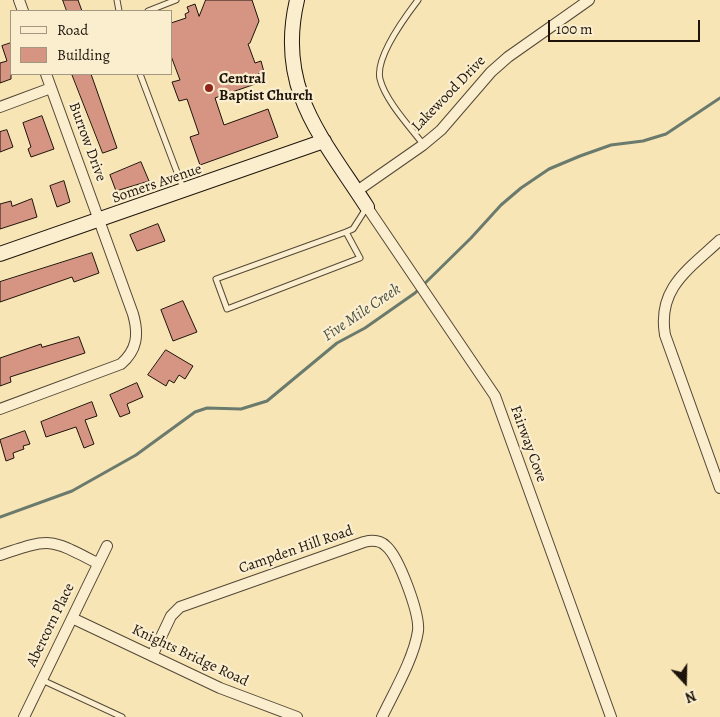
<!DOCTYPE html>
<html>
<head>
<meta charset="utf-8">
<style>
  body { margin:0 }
  #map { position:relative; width:720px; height:717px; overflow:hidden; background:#f7e5b5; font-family:Alegreya,serif }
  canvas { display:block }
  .legend { position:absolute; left:10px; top:10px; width:162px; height:65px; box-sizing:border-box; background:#faeecf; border:1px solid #a29781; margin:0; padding:6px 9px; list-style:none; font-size:15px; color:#1e140b }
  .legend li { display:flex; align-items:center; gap:10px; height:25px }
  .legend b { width:25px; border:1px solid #a29781 }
  .north { position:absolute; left:660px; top:657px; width:50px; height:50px; -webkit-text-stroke:4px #faeecf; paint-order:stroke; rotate:159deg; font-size:14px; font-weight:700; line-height:20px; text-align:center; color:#1e140b }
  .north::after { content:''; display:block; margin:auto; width:18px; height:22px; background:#1e140b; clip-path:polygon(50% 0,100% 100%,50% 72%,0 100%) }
  .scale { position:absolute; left:548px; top:20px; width:152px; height:22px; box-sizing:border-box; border:2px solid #1e140b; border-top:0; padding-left:6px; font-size:15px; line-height:18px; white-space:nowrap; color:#1e140b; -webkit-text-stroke:4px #faeecf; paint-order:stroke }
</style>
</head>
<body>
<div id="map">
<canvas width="720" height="717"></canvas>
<ul class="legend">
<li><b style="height:6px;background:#faeecf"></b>Road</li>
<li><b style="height:14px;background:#d69482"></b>Building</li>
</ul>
<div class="north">N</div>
<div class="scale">100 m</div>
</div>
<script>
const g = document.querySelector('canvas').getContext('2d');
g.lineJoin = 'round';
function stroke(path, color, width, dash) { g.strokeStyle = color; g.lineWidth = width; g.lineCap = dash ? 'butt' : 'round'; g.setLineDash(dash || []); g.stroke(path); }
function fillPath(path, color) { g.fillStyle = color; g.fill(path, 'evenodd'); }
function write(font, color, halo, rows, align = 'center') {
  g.font = font + ' Alegreya,serif'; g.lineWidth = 4.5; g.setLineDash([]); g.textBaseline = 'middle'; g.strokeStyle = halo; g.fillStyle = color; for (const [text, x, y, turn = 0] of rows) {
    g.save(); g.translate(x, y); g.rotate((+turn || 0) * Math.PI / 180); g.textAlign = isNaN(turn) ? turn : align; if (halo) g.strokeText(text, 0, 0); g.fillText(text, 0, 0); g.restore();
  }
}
stroke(new Path2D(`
  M0,517L72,491L136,455L195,412L207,408L241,409L267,401L337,343L365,328L415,293L471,238L501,205L521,188L549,169L580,156L611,145L643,141L666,134L720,98`), '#6a7b6d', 3);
const building = new Path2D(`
  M63,0H78L82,11H67Z
  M206,0H252L259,21L250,43L248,44L255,63L261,61L264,72L258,74L261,82L215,98L224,125L268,109L278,137L200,165L190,137L199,134L187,99L179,101L172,82L180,80L171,56V23L186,18L185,14L189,12L187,7L195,4L199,16Z
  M11,43V79L0,83V63L7,61L2,46Z
  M72,74H91L117,148L103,153Z
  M42,116L54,149L31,157L28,149L31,147L23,123Z
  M7,130L13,147L0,152V132Z
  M141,162L149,181L116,191L110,175Z
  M64,181L70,202L57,207L50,186Z
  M32,199L37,217L0,229V204L11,201L12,206Z
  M158,224L165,241L137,251L130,235Z
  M92,253L99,273L74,282L72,277L0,302V282Z
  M183,301L197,332L173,341L161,310Z
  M79,337L85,353L10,377L11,382L0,386V358L41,344L42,347Z
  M166,350L193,366L185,379L179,375L174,383L169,380L166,386L148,375Z
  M137,383L143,397L127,404L130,413L120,417L110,395Z
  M92,402L97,416L85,420L94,444L84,448L76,427L46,437L41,422Z
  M25,431L30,444L23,446L24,449L13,453L14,458L6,461L0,440Z`);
fillPath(building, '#d69482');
stroke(building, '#1e140b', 1);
const lane = new Path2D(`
  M117,0L119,11
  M418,0C405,17 375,58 380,79C385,100 410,127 423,144
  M148,11L176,0
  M140,74L183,188
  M346,232L360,258L227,309L216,279L346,232L353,229L367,207
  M42,680L122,717`);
const street = new Path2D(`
  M19,0L23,11
  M0,107L51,88
  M357,191L423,145L441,130L491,72L508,57L589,0
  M367,207L495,396L611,717
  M720,240C689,269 657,288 665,335L720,488
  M0,409L121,364C137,350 139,335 133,314L46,74
  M0,555C51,538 49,538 97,563
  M72,618L220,688L297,717
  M152,656L171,616L180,607L364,542C372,540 380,540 386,546C399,557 420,614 418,631C414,658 394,692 382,717
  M24,717L107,546`);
const secondary = new Path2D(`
  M297,0C276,89 322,137 367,207
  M0,254L324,141`);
stroke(lane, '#544836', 7);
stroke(street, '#544836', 12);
stroke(secondary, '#1e140b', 16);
stroke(lane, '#faeecf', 5);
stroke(street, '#faeecf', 10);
stroke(secondary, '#faeecf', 14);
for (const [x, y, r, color] of [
  [209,88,5,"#8f2418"]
]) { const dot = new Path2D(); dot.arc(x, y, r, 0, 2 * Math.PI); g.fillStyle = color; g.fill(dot); stroke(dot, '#faeecf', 2); }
write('bold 15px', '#1e140b', '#faeecf', [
  ["Central",219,79],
  ["Baptist Church",219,96]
], 'left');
write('15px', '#1e140b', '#faeecf', [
  ["Lakewood Drive",449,94,-46],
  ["Burrow Drive",87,142,70],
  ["Somers Avenue",157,184,-19],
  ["Fairway Cove",528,444,70],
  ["Campden Hill Road",296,550,-19],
  ["Abercorn Place",51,625,-64],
  ["Knights Bridge Road",190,656,25]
]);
write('italic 16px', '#4a5044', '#faeecf', [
  ["Five Mile Creek",362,313,-34]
]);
</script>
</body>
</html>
